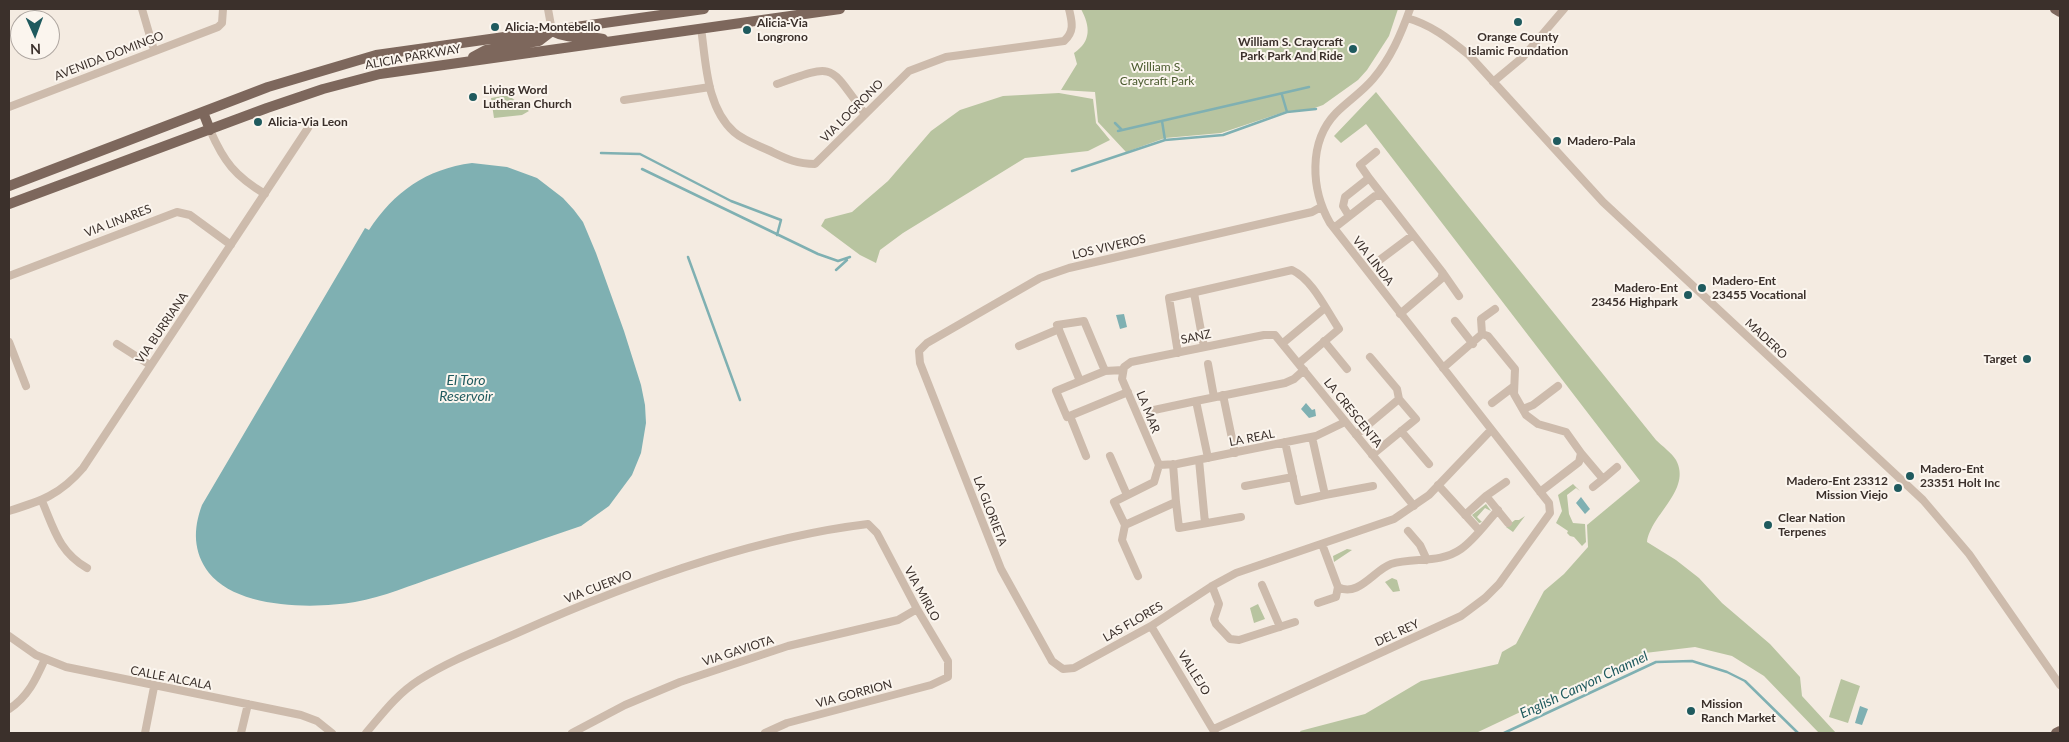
<!DOCTYPE html>
<html>
<head>
<meta charset="utf-8">
<style>
  body { margin:0 }
  #map { position:relative; width:2069px; height:742px; overflow:hidden; background:#f4ebe1; font-family:Lato,sans-serif }
  canvas { display:block }
  .frame { position:absolute; inset:0; border:10px solid #3b302b; pointer-events:none }
  .north { position:absolute; left:10px; top:10px; width:50px; height:50px; box-sizing:border-box; background:#fbf5ee; border:1px solid #aea6a0; border-radius:50%; rotate:178deg; font-size:14px; font-weight:700; line-height:20px; text-align:center; color:#3b302b }
  .north::after { content:''; display:block; margin:auto; width:18px; height:22px; background:#1f5a5e; clip-path:polygon(50% 0,100% 100%,50% 72%,0 100%) }
</style>
</head>
<body>
<div id="map">
<canvas width="2069" height="742"></canvas>
<div class="frame"></div>
<div class="north">N</div>
</div>
<script>
const g = document.querySelector('canvas').getContext('2d');
g.lineJoin = 'round';
function fillPath(path, color) { g.fillStyle = color; g.fill(path, 'evenodd'); }
function stroke(path, color, width, dash) { g.strokeStyle = color; g.lineWidth = width; g.lineCap = dash ? 'butt' : 'round'; g.setLineDash(dash || []); g.stroke(path); }
function write(font, color, halo, rows, align = 'center') {
  g.font = font + ' Lato,sans-serif'; g.lineWidth = 4; g.setLineDash([]); g.textBaseline = 'middle'; g.strokeStyle = halo; g.fillStyle = color; for (const [text, x, y, turn = 0] of rows) {
    g.save(); g.translate(x, y); g.rotate((+turn || 0) * Math.PI / 180); g.textAlign = isNaN(turn) ? turn : align; if (halo) g.strokeText(text, 0, 0); g.fillText(text, 0, 0); g.restore();
  }
}
fillPath(new Path2D(`
  M1081,9H1398L1389,36L1367,70L1358,80L1323,105L1309,110L1287,111L1221,133L1165,138L1126,152L1098,122L1095,92L1061,90L1077,64L1074,53C1092,41 1090,26 1081,9Z
  M1376,92L1656,440C1662,446 1672,453 1676,460C1692,490 1651,514 1647,542L1676,560L1699,578L1722,603L1770,644L1800,677L1802,696L1836,733H1819L1764,676L1732,656L1695,647L1645,653L1476,733H1301L1300,731L1365,714L1421,681L1498,664L1502,652L1516,644L1544,591L1564,574L1588,547L1587,525L1640,481L1366,124L1341,143L1334,136Z
  M1059,93L1093,99L1096,123L1110,140L1088,151L1025,158L903,233L880,250L876,263L860,255L821,226L825,219L852,212L888,181L931,131L960,110L1003,96Z
  M508,95L529,111L522,115L494,118L491,98Z
  M1573,484L1580,491L1576,488L1567,495L1569,514L1573,523L1585,524L1586,542L1582,546L1574,537L1570,536L1567,533L1568,531L1556,523L1562,511L1558,495Z
  M1486,504L1491,511L1485,508L1477,517L1482,522L1479,523L1472,515Z
  M1525,516L1513,532L1506,527L1515,520H1519Z
  M1347,549L1352,550L1334,562L1333,556Z
  M1392,578L1397,580L1400,591L1393,592L1385,582Z
  M1258,604L1265,619L1254,623L1250,608Z
  M1841,679L1860,686L1848,723L1829,717Z`), '#b8c4a0');
fillPath(new Path2D(`
  M472,163L507,167L537,178L563,198L574,210L583,222L596,253L624,331L641,385L645,405L646,423L641,453L632,475L609,506L581,526C533,542 486,559 438,576C411,585 384,597 355,602C314,609 238,609 209,573C193,552 193,529 202,505L365,228L369,230C394,192 426,169 472,163Z
  M1124,314L1127,327L1120,329L1116,315Z
  M1306,403L1312,410L1315,409L1316,416L1309,418L1301,409Z
  M1581,497L1590,509L1585,514L1576,503Z
  M1860,706L1868,709L1862,725L1855,723Z`), '#7fb0b2');
stroke(new Path2D(`
  M1287,112L1316,109
  M1115,123L1122,130
  M1118,131L1309,87
  M1165,140L1223,135L1287,112L1282,95
  M601,153L640,154L731,201L781,220L777,235
  M642,169L818,254L838,261L850,257
  M1072,171L1165,140L1162,121
  M688,257L740,400
  M836,270L847,260
  M1504,733L1656,662L1692,661L1727,672L1745,681L1798,733`), '#7fb0b2', 2.5);
stroke(new Path2D(`
  M142,9L154,50
  M548,9L552,31
  M1407,18C1432,25 1449,39 1469,55L1603,202L1923,500L1969,554L2060,685
  M701,28C706,62 706,107 734,132C743,140 757,145 768,150C785,158 795,164 815,164L909,71L946,57L1064,41C1075,31 1072,22 1069,9
  M1493,82L1523,57L1564,9
  M777,84C837,63 828,64 865,114
  M624,100L710,87
  M9,107L218,27L222,23L223,9
  M210,130C224,162 235,176 265,194
  M1369,178L1360,165L1376,152
  M1321,207L1312,212L1069,268L1040,278L927,343L919,351L920,363L1001,569L1052,661L1063,669L1074,668L1151,626L1212,586L1236,573L1394,519L1429,495L1491,430
  M1349,216L1343,206L1345,197L1369,178L1383,196
  M1334,228L1375,196H1383L1443,273L1441,279L1400,314
  M1381,259L1413,235
  M1443,273L1459,296
  M9,276L177,212L190,215L231,245
  M1194,293L1204,347
  M1455,321L1473,344
  M1482,334L1481,319L1495,309
  M1324,341L1347,369
  M9,342L26,386
  M1283,343L1325,308
  M117,344L150,365
  M1019,346L1059,329
  M1178,353L1169,298L1292,270C1313,280 1326,310 1339,329L1299,363
  M1370,357L1397,389L1399,399
  M1208,364L1214,397
  M1443,368L1482,334L1488,336L1515,369L1514,394L1526,415L1538,424L1566,432L1581,453L1579,462L1540,492
  M1123,370L1105,371L1056,391L1067,417L1128,392
  M1080,381L1057,325L1084,321L1105,371
  M1223,395L1235,453
  M1196,401L1285,383L1294,379L1304,370
  M1492,403L1513,387
  M1523,409L1533,405L1558,386
  M1154,410L1196,401L1208,458
  M1070,416L1086,456
  M1401,431L1429,464
  M1356,435L1399,399L1416,419L1372,455
  M1285,442L1298,501L1325,495L1312,437
  M1581,453L1603,479L1617,467
  M1110,456L1127,495
  M1199,460L1205,523
  M1159,465L1122,379L1124,367L1131,362L1264,335H1275L1414,506
  M1159,465L1177,464L1316,436L1345,422
  M1506,482L1486,496L1508,523
  M1438,485L1479,530
  M1245,486L1293,477
  M1593,487L1603,479
  M1325,495L1373,486
  M42,501C54,529 59,552 87,568
  M1176,502L1179,528L1241,517
  M9,511C41,501 60,495 83,468L308,128
  M1465,515L1486,496
  M1125,525L1176,502L1173,464
  M1408,531L1420,545L1427,560
  M1322,544L1338,587C1358,598 1374,570 1391,564C1414,557 1440,564 1461,549C1475,539 1486,523 1498,510
  M1138,576L1122,540L1125,525L1114,502L1154,482L1159,465
  M1262,585L1280,627
  M1212,586L1219,604L1214,619L1216,624L1230,639L1239,640L1295,622
  M1318,603L1336,597L1338,587
  M1151,626L1215,733
  M9,636L36,655L66,667L301,715L317,721L332,733
  M9,709C28,697 36,679 45,659
  M1214,729L1461,616L1485,598L1499,584L1550,513L1549,503L1545,498L1330,223C1311,190 1308,142 1336,113C1348,101 1362,92 1373,79C1391,58 1401,34 1410,9
  M145,733L154,687
  M241,733L248,704
  M366,733C383,713 397,694 419,680C449,661 483,648 515,634C622,586 751,538 868,524L877,533L917,609L948,661V677L931,685L787,723L765,733
  M572,733L625,705L680,682L788,646L898,620L917,609`), '#cdbbac', 8);
stroke(new Path2D(`
  M2055,9L2060,12
  M473,57L486,50L539,41L552,31C569,40 584,35 603,39
  M203,112L210,130
  M9,186L268,87L376,55L704,9
  M9,204L267,108L323,89L380,74L840,9
  M2056,733L2060,731`), '#7d675c', 10);
for (const [x, y, r, color] of [
  [1518,22,5,"#1f5a5e"],
  [495,27,5,"#1f5a5e"],
  [747,30,5,"#1f5a5e"],
  [1353,49,5,"#1f5a5e"],
  [473,97,5,"#1f5a5e"],
  [258,122,5,"#1f5a5e"],
  [1557,141,5,"#1f5a5e"],
  [1702,288,5,"#1f5a5e"],
  [1688,295,5,"#1f5a5e"],
  [2027,359,5,"#1f5a5e"],
  [1910,476,5,"#1f5a5e"],
  [1898,488,5,"#1f5a5e"],
  [1768,525,5,"#1f5a5e"],
  [1691,711,5,"#1f5a5e"]
]) { const dot = new Path2D(); dot.arc(x, y, r, 0, 2 * Math.PI); g.fillStyle = color; g.fill(dot); stroke(dot, '#fbf5ee', 2); }
write('bold 12px', '#3b302b', '#fbf5ee', [
  ["Alicia-Via",757,23],
  ["Longrono",757,37],
  ["Alicia-Montebello",505,27],
  ["Orange County",1518,37,"center"],
  ["Islamic Foundation",1518,51,"center"],
  ["William S. Craycraft",1343,42,"right"],
  ["Park Park And Ride",1343,56,"right"],
  ["Living Word",483,90],
  ["Lutheran Church",483,104],
  ["Alicia-Via Leon",268,122],
  ["Madero-Pala",1567,141],
  ["Madero-Ent",1712,281],
  ["23455 Vocational",1712,295],
  ["Madero-Ent",1678,288,"right"],
  ["23456 Highpark",1678,302,"right"],
  ["Target",2017,359,"right"],
  ["Madero-Ent",1920,469],
  ["23351 Holt Inc",1920,483],
  ["Madero-Ent 23312",1888,481,"right"],
  ["Mission Viejo",1888,495,"right"],
  ["Clear Nation",1778,518],
  ["Terpenes",1778,532],
  ["Mission",1701,704],
  ["Ranch Market",1701,718]
], 'left');
write('12px', '#3b302b', '#fbf5ee', [
  ["AVENIDA DOMINGO",109,56,-21],
  ["ALICIA PARKWAY",413,57,-10],
  ["VIA LOGRONO",852,111,-45],
  ["VIA LINARES",118,221,-21],
  ["LOS VIVEROS",1109,247,-13],
  ["VIA LINDA",1373,261,52],
  ["VIA BURRIANA",162,328,-56],
  ["SANZ",1196,337,-12],
  ["MADERO",1766,339,43],
  ["LA MAR",1148,412,68],
  ["LA CRESCENTA",1353,413,51],
  ["LA REAL",1252,438,-11],
  ["LA GLORIETA",990,511,69],
  ["VIA CUERVO",598,587,-21],
  ["VIA MIRLO",922,594,61],
  ["LAS FLORES",1133,622,-30],
  ["DEL REY",1397,633,-25],
  ["VIA GAVIOTA",738,651,-18],
  ["VALLEJO",1194,673,58],
  ["CALLE ALCALA",171,678,11],
  ["VIA GORRION",854,694,-15]
]);
write('12px', '#4a5a2e', '#fbf5ee', [
  ["William S.",1157,67],
  ["Craycraft Park",1157,81]
]);
write('italic 14px', '#1f5a5e', '#fbf5ee', [
  ["El Toro",466,380],
  ["Reservoir",466,396],
  ["English Canyon Channel",1584,685,-25]
]);
</script>
</body>
</html>
